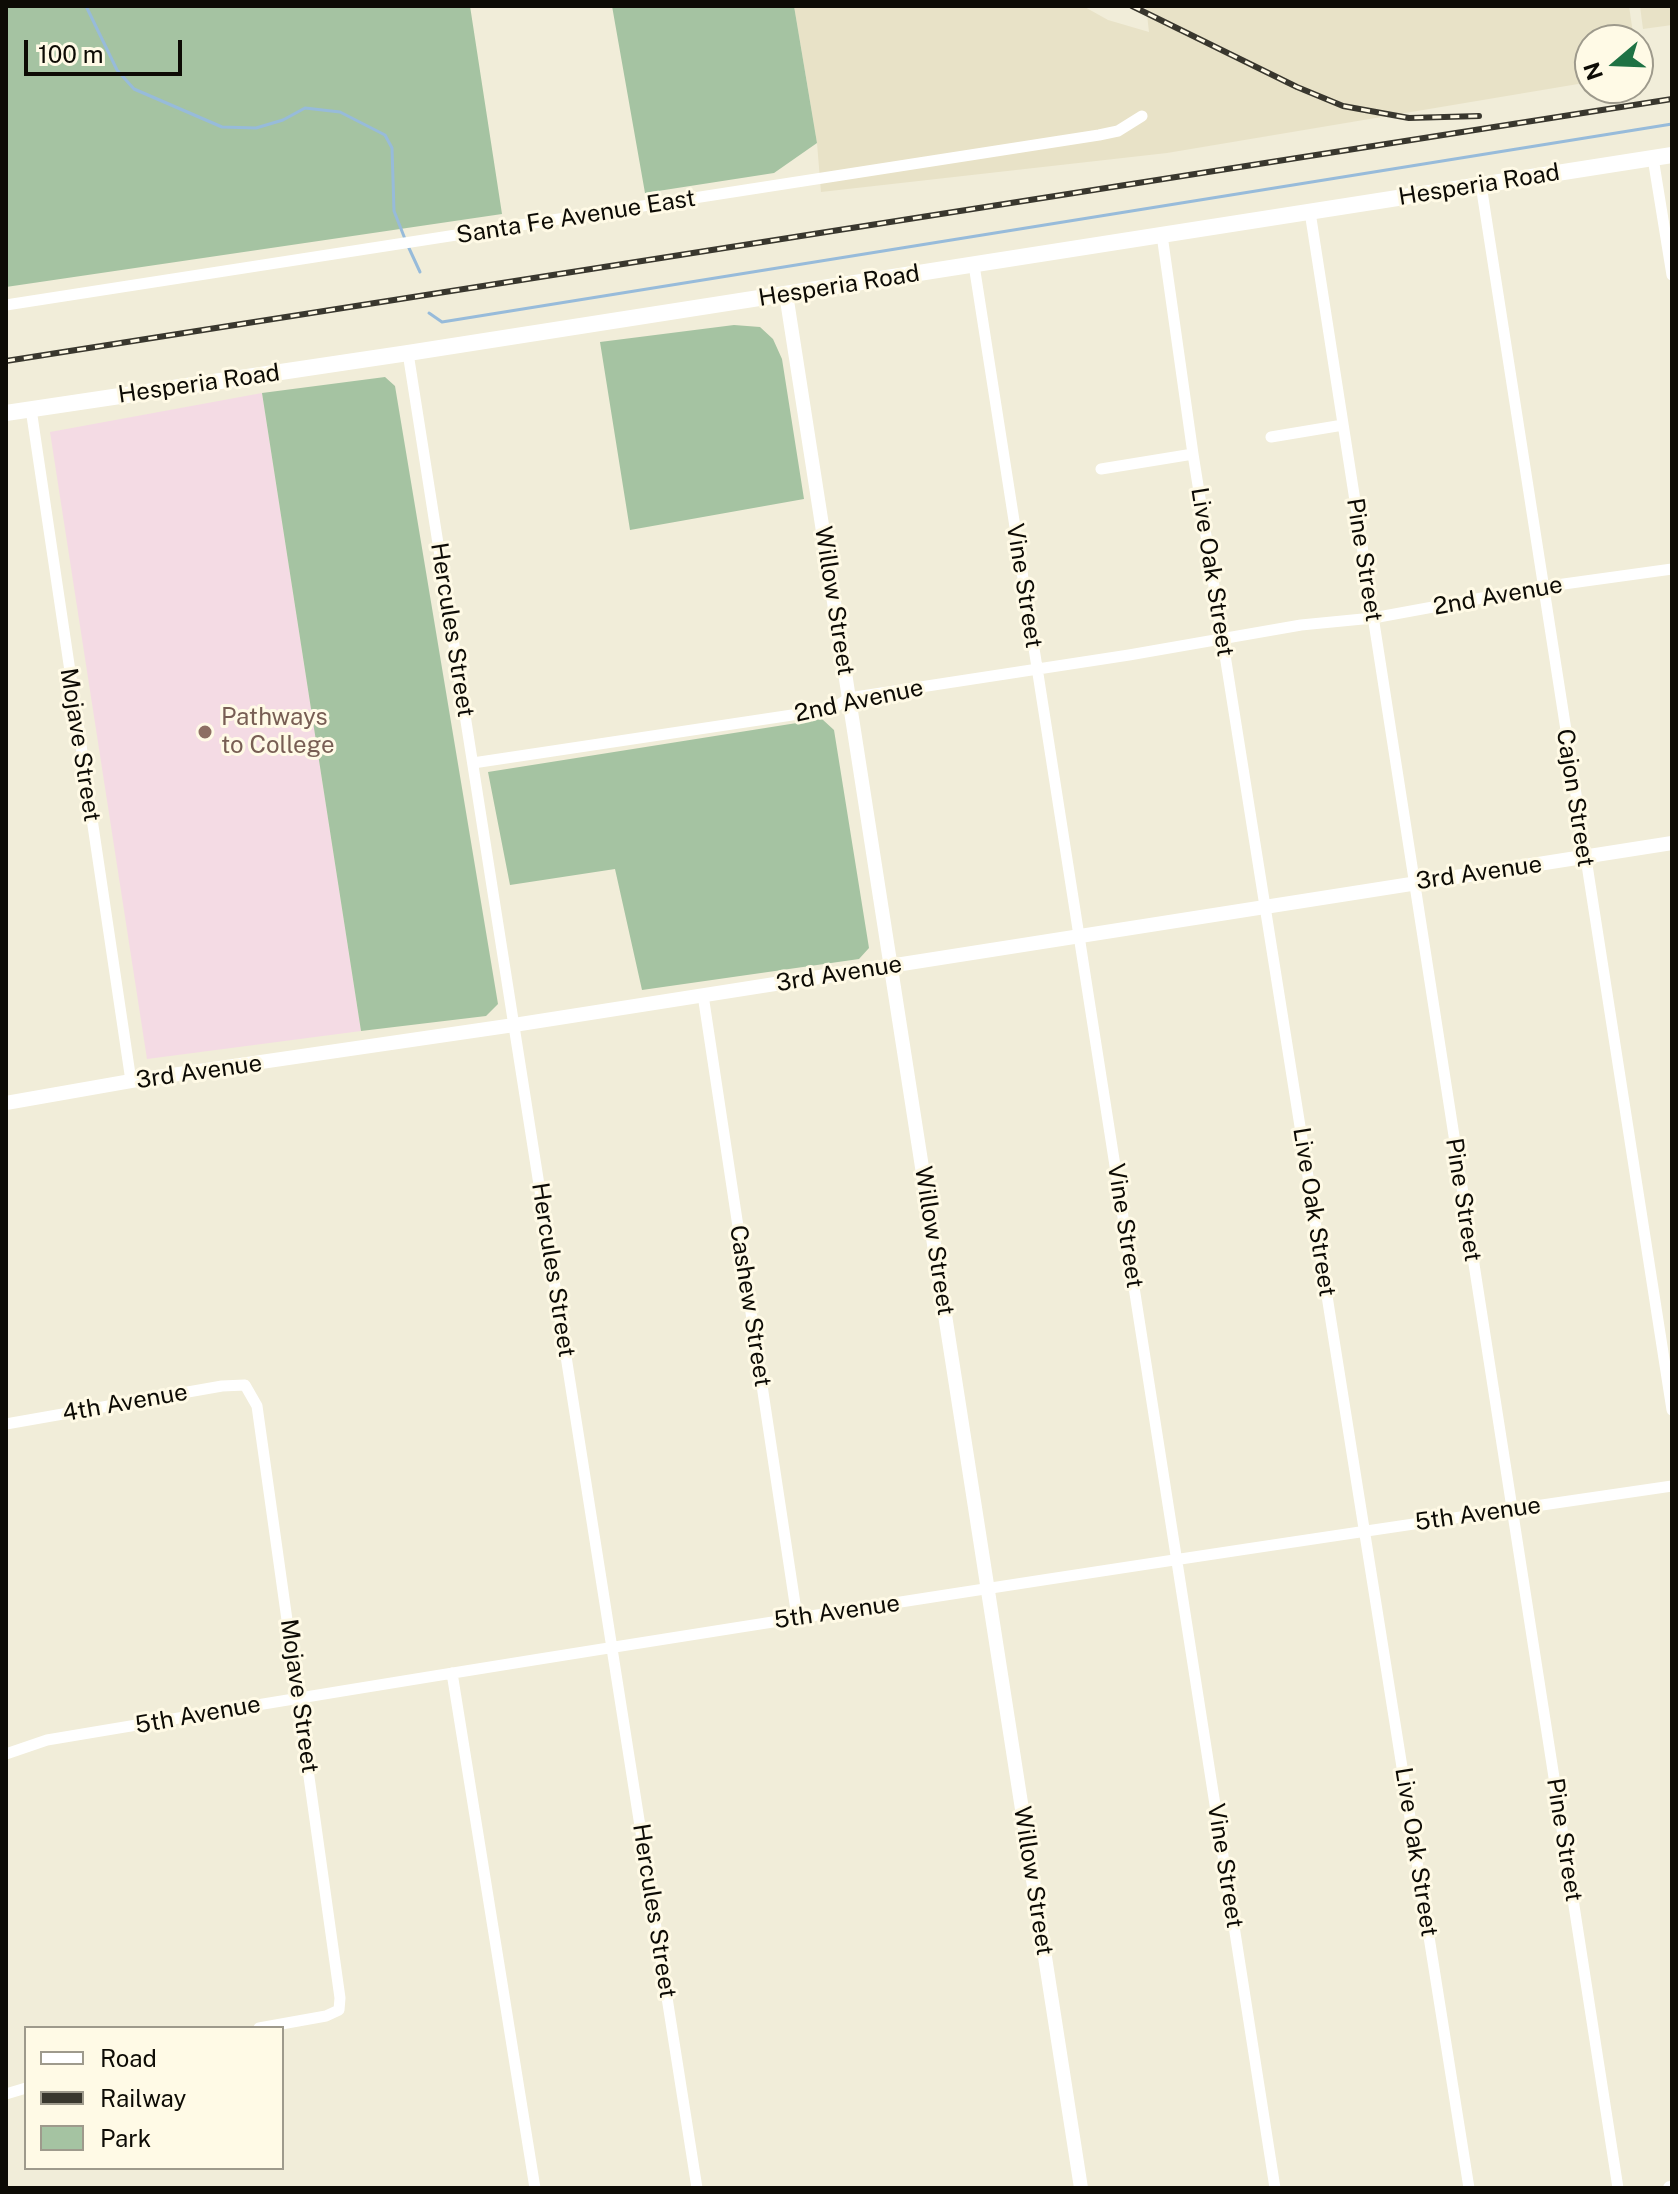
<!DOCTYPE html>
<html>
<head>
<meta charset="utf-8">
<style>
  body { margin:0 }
  #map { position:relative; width:1678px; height:2194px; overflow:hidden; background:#f1edd9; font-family:"Public Sans",sans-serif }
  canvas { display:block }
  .frame { position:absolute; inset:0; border:8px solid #0d0b05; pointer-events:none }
  .legend { position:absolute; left:24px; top:2026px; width:260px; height:144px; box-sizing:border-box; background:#fffae6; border:2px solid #9e9a8c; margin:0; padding:10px 14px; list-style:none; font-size:24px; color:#0d0b05 }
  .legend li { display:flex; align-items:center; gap:16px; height:40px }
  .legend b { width:40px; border:2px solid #9e9a8c }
  .north { position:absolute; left:1574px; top:24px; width:80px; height:80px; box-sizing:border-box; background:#fffae6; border:2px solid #9e9a8c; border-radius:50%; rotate:251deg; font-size:22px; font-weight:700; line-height:32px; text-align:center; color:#0d0b05 }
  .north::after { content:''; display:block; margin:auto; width:28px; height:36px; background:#1f7244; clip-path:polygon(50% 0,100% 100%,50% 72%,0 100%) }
  .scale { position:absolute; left:24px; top:40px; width:158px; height:36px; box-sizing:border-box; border:4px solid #0d0b05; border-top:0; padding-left:10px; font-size:24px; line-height:28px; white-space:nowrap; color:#0d0b05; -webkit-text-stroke:6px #fffae6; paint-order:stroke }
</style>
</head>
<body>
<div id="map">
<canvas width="1678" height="2194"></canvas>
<div class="frame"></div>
<ul class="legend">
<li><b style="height:10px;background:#fff"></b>Road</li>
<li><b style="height:10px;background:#39372e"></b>Railway</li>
<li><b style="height:22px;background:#a5c3a2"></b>Park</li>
</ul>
<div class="north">N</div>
<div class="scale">100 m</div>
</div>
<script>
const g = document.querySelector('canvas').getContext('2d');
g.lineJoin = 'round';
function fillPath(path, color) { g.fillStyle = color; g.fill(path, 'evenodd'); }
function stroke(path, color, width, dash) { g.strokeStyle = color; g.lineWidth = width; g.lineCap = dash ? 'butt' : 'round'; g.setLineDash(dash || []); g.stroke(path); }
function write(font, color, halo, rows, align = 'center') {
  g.font = font + ' "Public Sans",sans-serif'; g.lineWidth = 6; g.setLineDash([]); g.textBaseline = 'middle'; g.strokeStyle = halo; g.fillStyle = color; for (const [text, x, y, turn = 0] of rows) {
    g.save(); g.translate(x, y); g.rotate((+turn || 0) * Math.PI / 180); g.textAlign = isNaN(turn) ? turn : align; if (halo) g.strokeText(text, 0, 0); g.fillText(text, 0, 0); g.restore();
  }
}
fillPath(new Path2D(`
  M794,6H1083L1108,20L1149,32L1146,6H1629L1634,40H1590V82L1167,153L821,192L817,143Z
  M1640,6H1672V25L1643,29Z`), '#e8e2c7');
fillPath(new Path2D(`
  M262,393L361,1031L147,1059L50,432Z`), '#f4dbe4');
fillPath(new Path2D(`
  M6,6H470L502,214L6,287Z
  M612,6H794L817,143L774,173L645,193Z
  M734,325L760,327L773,339L782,359L804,499L630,530L600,342Z
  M385,377L395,386L498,1004L486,1016L361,1031L262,393Z
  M822,719L834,730L869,948L859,959L642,990L615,869L510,885L488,772Z`), '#a5c3a2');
stroke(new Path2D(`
  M86,6L117,70L134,89L222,127L256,128L283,120L305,108L340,112L385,135L392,148L394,211L405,239
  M408,246L420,272
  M429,313L442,322L1672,124`), '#97bbda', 3);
stroke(new Path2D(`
  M1653,158L1672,275
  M1481,185L1672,1410
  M1310,212L1618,2188
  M1162,235L1193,454L1469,2188
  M974,265L1275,2188
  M6,305L1099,135L1118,131L1142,116
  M408,353L697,2188
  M31,409L131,1081
  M1271,437L1343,425
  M1101,469L1193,454
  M473,763L832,709L849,698L1129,655L1301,625L1373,618L1542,587L1672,569
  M703,995L797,1617
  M6,1424L222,1386L245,1385L257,1406L340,1998L339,2010L326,2016L259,2028
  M452,1673L535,2188
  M6,1754L47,1740C588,1649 1129,1565 1672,1486
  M6,2094L26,2088`), '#fff', 11);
stroke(new Path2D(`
  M786,294L1081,2188
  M6,1103L131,1081L514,1025L1672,843
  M1670,2188H1672`), '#fff', 14);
stroke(new Path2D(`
  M6,413L408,353L1672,155`), '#fff', 16);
const rail = new Path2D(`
  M1132,6L1297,87L1343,106L1409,118L1479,116
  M6,361L1672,99`);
stroke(rail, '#39372e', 6);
stroke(rail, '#fffae6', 3, [9]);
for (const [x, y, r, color] of [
  [205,732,8,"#8d6e63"]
]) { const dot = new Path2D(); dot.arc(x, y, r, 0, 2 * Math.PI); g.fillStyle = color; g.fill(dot); stroke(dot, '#fffae6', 3); }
write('24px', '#0d0b05', '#fffae6', [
  ["Hesperia Road",1479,185,-9],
  ["Santa Fe Avenue East",576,217,-9],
  ["Hesperia Road",839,286,-9],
  ["Hesperia Road",199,384,-8],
  ["Pine Street",1364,560,81],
  ["Live Oak Street",1212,572,81],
  ["Vine Street",1024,586,81],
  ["2nd Avenue",1498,596,-10],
  ["Willow Street",834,601,81],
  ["Hercules Street",452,630,81],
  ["2nd Avenue",859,701,-12],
  ["Mojave Street",80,745,81],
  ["Cajon Street",1575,798,81],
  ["3rd Avenue",1479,873,-8],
  ["3rd Avenue",839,974,-9],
  ["3rd Avenue",199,1072,-8],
  ["Pine Street",1463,1200,81],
  ["Live Oak Street",1314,1212,81],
  ["Vine Street",1125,1226,81],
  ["Willow Street",934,1241,81],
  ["Hercules Street",553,1270,81],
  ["Cashew Street",750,1306,81],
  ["4th Avenue",125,1403,-10],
  ["5th Avenue",1478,1514,-8],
  ["5th Avenue",837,1612,-8],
  ["Mojave Street",299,1696,82],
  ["5th Avenue",198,1715,-10],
  ["Pine Street",1564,1840,81],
  ["Live Oak Street",1416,1852,81],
  ["Vine Street",1225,1866,81],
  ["Willow Street",1033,1881,81],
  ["Hercules Street",654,1911,81]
]);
write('24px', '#785e54', '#fffae6', [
  ["Pathways",221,718],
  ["to College",221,746]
], 'left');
</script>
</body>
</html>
